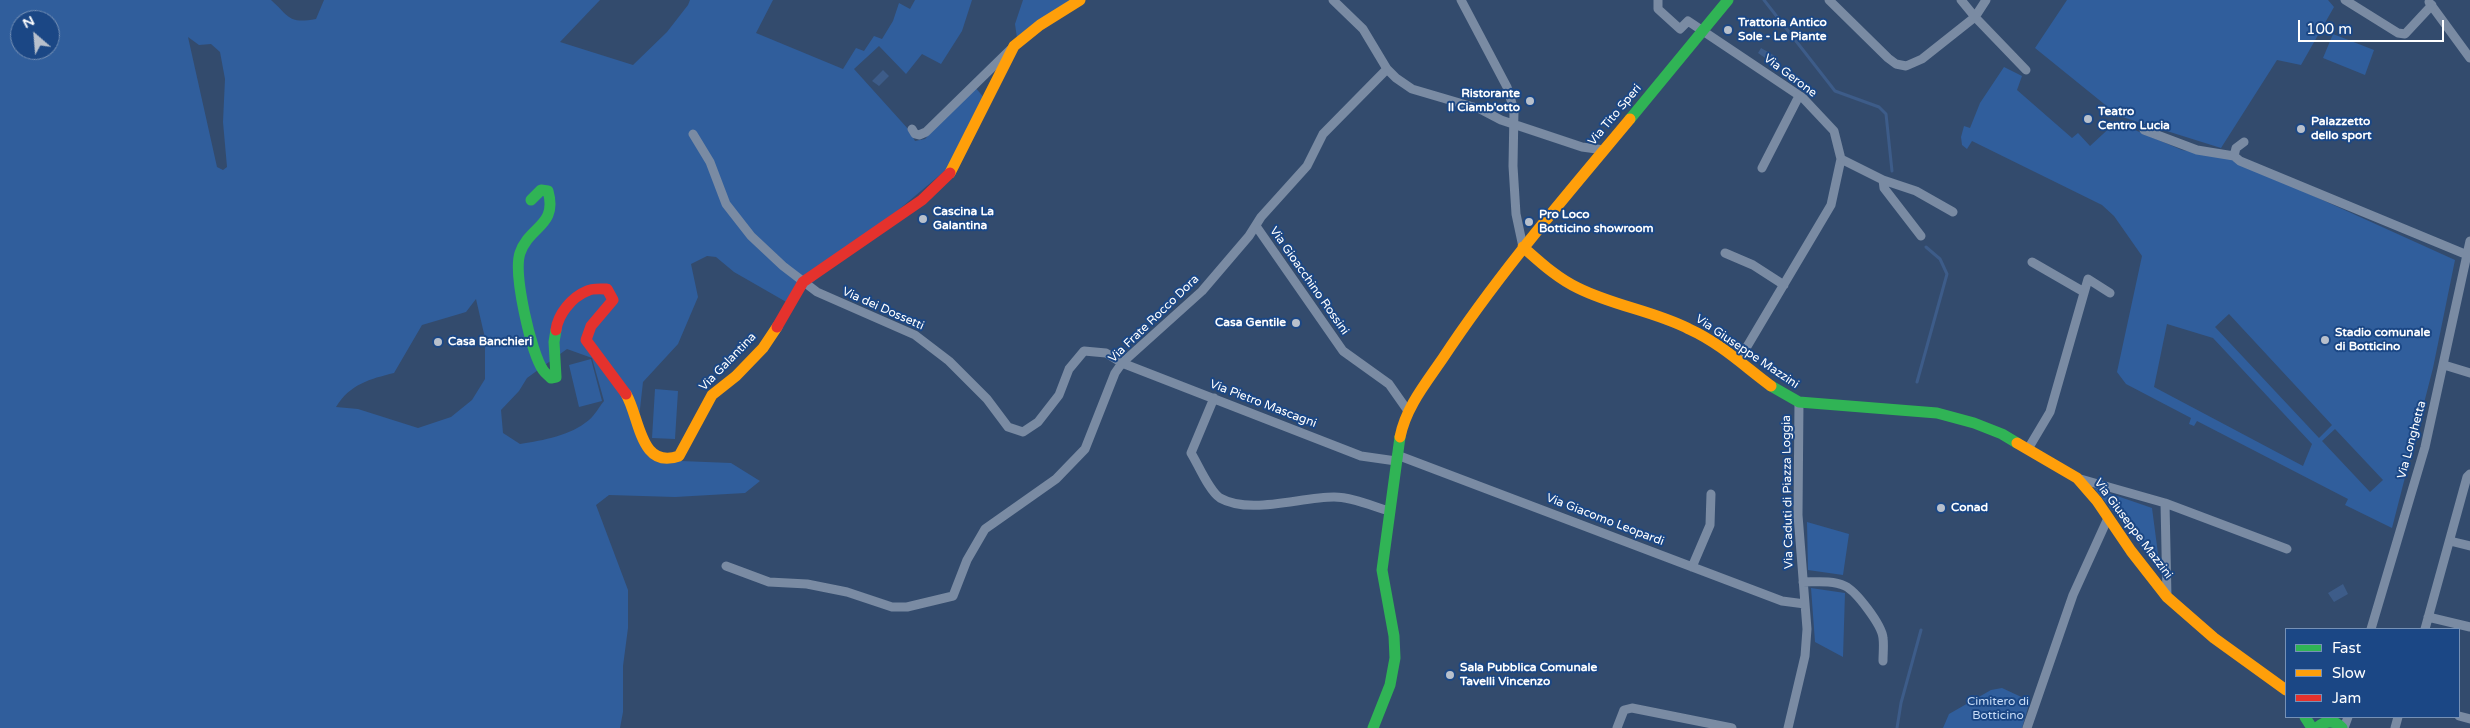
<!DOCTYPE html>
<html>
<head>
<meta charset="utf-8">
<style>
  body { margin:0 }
  #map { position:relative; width:2470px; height:728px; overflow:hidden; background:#334b6d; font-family:"Varela Round",sans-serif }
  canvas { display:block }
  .legend { position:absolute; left:2285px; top:628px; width:175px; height:90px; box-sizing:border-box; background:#1b4785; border:1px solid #7691b6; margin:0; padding:6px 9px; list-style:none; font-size:15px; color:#fff }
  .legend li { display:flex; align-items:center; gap:10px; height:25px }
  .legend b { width:25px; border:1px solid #7691b6 }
  .north { position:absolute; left:10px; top:10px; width:50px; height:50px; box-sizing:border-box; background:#1b4785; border:1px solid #7691b6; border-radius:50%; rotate:333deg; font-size:14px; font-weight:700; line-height:20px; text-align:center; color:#fff }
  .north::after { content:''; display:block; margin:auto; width:18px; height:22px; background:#b8c0cc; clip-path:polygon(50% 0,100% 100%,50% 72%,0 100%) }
  .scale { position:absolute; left:2298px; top:20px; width:146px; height:22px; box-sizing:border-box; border:2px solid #fff; border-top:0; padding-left:6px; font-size:15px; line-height:18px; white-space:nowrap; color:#fff; -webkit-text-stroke:4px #1b4785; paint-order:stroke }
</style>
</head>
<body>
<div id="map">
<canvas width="2470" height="728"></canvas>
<ul class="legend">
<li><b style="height:6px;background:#30b455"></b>Fast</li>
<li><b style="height:6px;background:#ff9f0a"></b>Slow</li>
<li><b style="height:6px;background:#e5322d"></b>Jam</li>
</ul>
<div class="north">N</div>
<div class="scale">100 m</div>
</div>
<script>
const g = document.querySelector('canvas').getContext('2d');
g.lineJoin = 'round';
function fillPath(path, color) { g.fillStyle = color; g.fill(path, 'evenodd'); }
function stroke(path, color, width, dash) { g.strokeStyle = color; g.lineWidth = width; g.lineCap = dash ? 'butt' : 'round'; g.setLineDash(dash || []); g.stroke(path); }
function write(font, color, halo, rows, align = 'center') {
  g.font = font + ' "Varela Round",sans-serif'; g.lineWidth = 4; g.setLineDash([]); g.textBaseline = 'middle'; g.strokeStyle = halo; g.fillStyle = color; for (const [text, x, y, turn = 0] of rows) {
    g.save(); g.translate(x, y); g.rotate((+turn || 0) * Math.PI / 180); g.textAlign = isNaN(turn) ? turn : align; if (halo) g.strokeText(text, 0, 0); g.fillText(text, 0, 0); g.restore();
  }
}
fillPath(new Path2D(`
  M0,0H271C290,17 288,24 316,19L324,0H600L560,42L633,65L667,32L688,5L690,0H773L756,33L843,69L856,48L864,51L874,36L882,39L893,21L899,3L910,9L915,0H972L962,31L941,64L922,54L906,74L879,46L854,69L909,130L915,141L925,139L974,86L986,100L947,169L788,303L734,272L716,257L707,256L691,264L698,297L678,344L643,382L639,418L648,455L681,461L731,463L760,481L745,493L675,497L609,495L596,505L628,590V628L623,666V712L620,728H0ZM20,20H50V50H20ZM188,37L199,45L211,44L220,52L225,79L223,122L227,167L223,170L217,167ZM476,299L485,338V379L472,400L451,417L418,428L358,409L336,407C350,384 370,379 394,373L422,325L466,312ZM567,349L592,358L604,401C599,407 595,415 589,420C570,436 544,440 520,444L503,433L501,410L519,391L527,378Z
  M1023,0H1072L1017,38L1015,24Z
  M2067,0H2328L2334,7L2301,65L2277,60L2221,148L2119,116L2035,48Z
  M2333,34L2374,50L2365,75L2323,58Z
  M2004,67L2022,76L2017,90L2072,138L2078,133L2090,146L2116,122L2182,150L2232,159L2455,260L2433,368L2392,528L2345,505L2348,499L2197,421L2194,426L2189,424L2191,418L2126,384L2117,372L2142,256L2114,216L2102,205L1972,141L1967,149L1962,145L1961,137L1964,126L1970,128L1980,103ZM2229,314L2332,425L2319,438L2215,327ZM2167,324L2213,338L2312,444L2303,466L2154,387ZM2335,429L2383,480L2370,492L2322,441Z
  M591,359L602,401L579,407L569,365Z
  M655,389L678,391L675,439L652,438Z
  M2094,488L2152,508L2160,569Z
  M1807,522L1849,534L1843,575L1808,570Z
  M1811,588L1845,593L1843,657L1815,642Z
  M2002,688L2030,701L2022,728H1943L1949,714L1991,690Z`), '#305e9c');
fillPath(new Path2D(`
  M1761,48L1775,56L1771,62L1758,53Z
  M883,70L889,76L879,86L872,81Z
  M2343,584L2348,594L2334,602L2328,593Z`), '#3d5c89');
stroke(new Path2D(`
  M1764,0L1835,91L1879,107L1886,114L1892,171
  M1917,382L1947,274L1940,259L1926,247
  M1897,728L1901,703L1921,630`), '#3d5c89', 3);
stroke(new Path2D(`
  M1333,0L1363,29L1387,69L1396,78L1412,89L1480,109L1501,120L1582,147L1604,150
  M1461,0L1507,87L1514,110L1513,166L1516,214L1523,247
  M1658,0V9L1680,29L1688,21L1803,98L1834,131L1841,159L1831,205L1739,360
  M1829,0L1888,58L1896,64L1906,66L1922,59L1975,17L1986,0
  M1961,0L1975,17L2026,70
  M2345,0L2398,33L2405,34L2432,5
  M2429,2L2470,58
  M912,129L915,134L919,135L926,132L1010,50
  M2144,130L2197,150L2234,156
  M693,134L710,162L726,204L751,236L783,266L817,292L915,335L949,361L987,399L1008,427L1023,432L1038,422L1059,395L1069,369L1084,351L1106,353L1122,363L1361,456L1396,461
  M2244,142L2236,148L2234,156L2240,161L2470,256
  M1841,159L1883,180L1916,191L1953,212
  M1762,168L1799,96
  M1883,180L1884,188L1921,236
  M1256,226L1343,351L1389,384L1408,411
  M1725,253L1753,265L1784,285
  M2032,262L2084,292
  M2444,365L2470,373
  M1214,398L1191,453C1198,464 1209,491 1220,498C1250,515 1300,497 1334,497C1352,497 1372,506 1389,511
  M2028,449L2050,412L2088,279L2110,293
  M1397,455L1782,601L1805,604
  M2077,478L2165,503L2167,597
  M2165,503L2287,549
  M2450,541L2470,546
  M726,566L769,582L807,584L847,592L892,607H907L953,596L967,560L985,529L1056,479L1085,449L1115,373L1122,363L1202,291L1249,236L1261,217L1307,166L1323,134L1387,69
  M1692,567L1710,525L1711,494
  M1803,582C1816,582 1832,580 1845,586C1856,591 1882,625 1883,638C1884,645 1883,653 1883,661
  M2428,617L2470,627
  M2371,629L2425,447L2470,241
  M2425,629L2467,477L2470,474
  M2459,716L2470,719
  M1617,728L1624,710L1632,708L1732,728
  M1788,728L1805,656L1807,629L1798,515L1799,402
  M2027,728L2073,595L2108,518
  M2344,728L2348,717
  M2395,728L2398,717`), '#7a8ba3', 9);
stroke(new Path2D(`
  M1630,119L1728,0
  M531,200L541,190L548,191C558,226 529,226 520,253C513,274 531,352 543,370C545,373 548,375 551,378L556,377L554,342L556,330
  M1771,386L1799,402L1937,413L1974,423L2002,434L2017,443
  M2305,717L2312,728
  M1373,728L1390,685L1395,658L1394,636L1382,570L1400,437
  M2316,728C2325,721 2334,719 2342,728`), '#30b455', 11);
stroke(new Path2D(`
  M950,173L1014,46L1040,25L1080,0
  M1523,247C1540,262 1557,278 1578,288C1614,306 1654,311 1689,329C1720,343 1744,366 1771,386
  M626,394C640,418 640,470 679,456L712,395L736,376L763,348L777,327
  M1400,437C1406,407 1426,383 1443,358C1499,273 1565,197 1630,119
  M2017,443L2077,478L2097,501L2131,551L2167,597L2214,638L2286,690`), '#ff9f0a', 11);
stroke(new Path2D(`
  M777,327L803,282L922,200L950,173
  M556,330C558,314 572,297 587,291C592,288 601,289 607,289L613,300L591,326L586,340L626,394`), '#e5322d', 11);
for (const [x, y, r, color] of [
  [1728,30,5,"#b8c0cc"],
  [1530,101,5,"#b8c0cc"],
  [2088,119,5,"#b8c0cc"],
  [2301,129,5,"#b8c0cc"],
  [923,219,5,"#b8c0cc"],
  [1529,222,5,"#b8c0cc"],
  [1296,323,5,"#b8c0cc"],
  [2325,340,5,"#b8c0cc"],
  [438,342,5,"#b8c0cc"],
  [1941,508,5,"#b8c0cc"],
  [1450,675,5,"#b8c0cc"]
]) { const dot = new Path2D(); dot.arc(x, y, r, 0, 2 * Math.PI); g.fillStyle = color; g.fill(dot); stroke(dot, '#1b4785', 2); }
write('bold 12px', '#fff', '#1b4785', [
  ["Trattoria Antico",1738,23],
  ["Sole - Le Piante",1738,37],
  ["Ristorante",1520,94,"right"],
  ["Il Ciamb'otto",1520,108,"right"],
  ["Teatro",2098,112],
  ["Centro Lucia",2098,126],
  ["Palazzetto",2311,122],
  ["dello sport",2311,136],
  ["Cascina La",933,212],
  ["Galantina",933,226],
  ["Pro Loco",1539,215],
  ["Botticino showroom",1539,229],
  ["Casa Gentile",1286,323,"right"],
  ["Stadio comunale",2335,333],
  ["di Botticino",2335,347],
  ["Casa Banchieri",448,342],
  ["Conad",1951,508],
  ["Sala Pubblica Comunale",1460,668],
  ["Tavelli Vincenzo",1460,682]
], 'left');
write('12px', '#fff', '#1b4785', [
  ["Via Gerone",1790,76,37],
  ["Via Tito Speri",1615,115,-50],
  ["Via Gioacchino Rossini",1309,281,55],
  ["Via dei Dossetti",883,309,24],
  ["Via Frate Rocco Dora",1154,319,-44],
  ["Via Giuseppe Mazzini",1747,352,34],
  ["Via Galantina",728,362,-46],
  ["Via Pietro Mascagni",1263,404,21],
  ["Via Longhetta",2412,440,-75],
  ["Via Caduti di Piazza Loggia",1788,492,-91],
  ["Via Giacomo Leopardi",1605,520,21],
  ["Via Giuseppe Mazzini",2133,529,53]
]);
write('12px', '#c8ddf8', '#1b4785', [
  ["Cimitero di",1998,702],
  ["Botticino",1998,716]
]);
</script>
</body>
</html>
